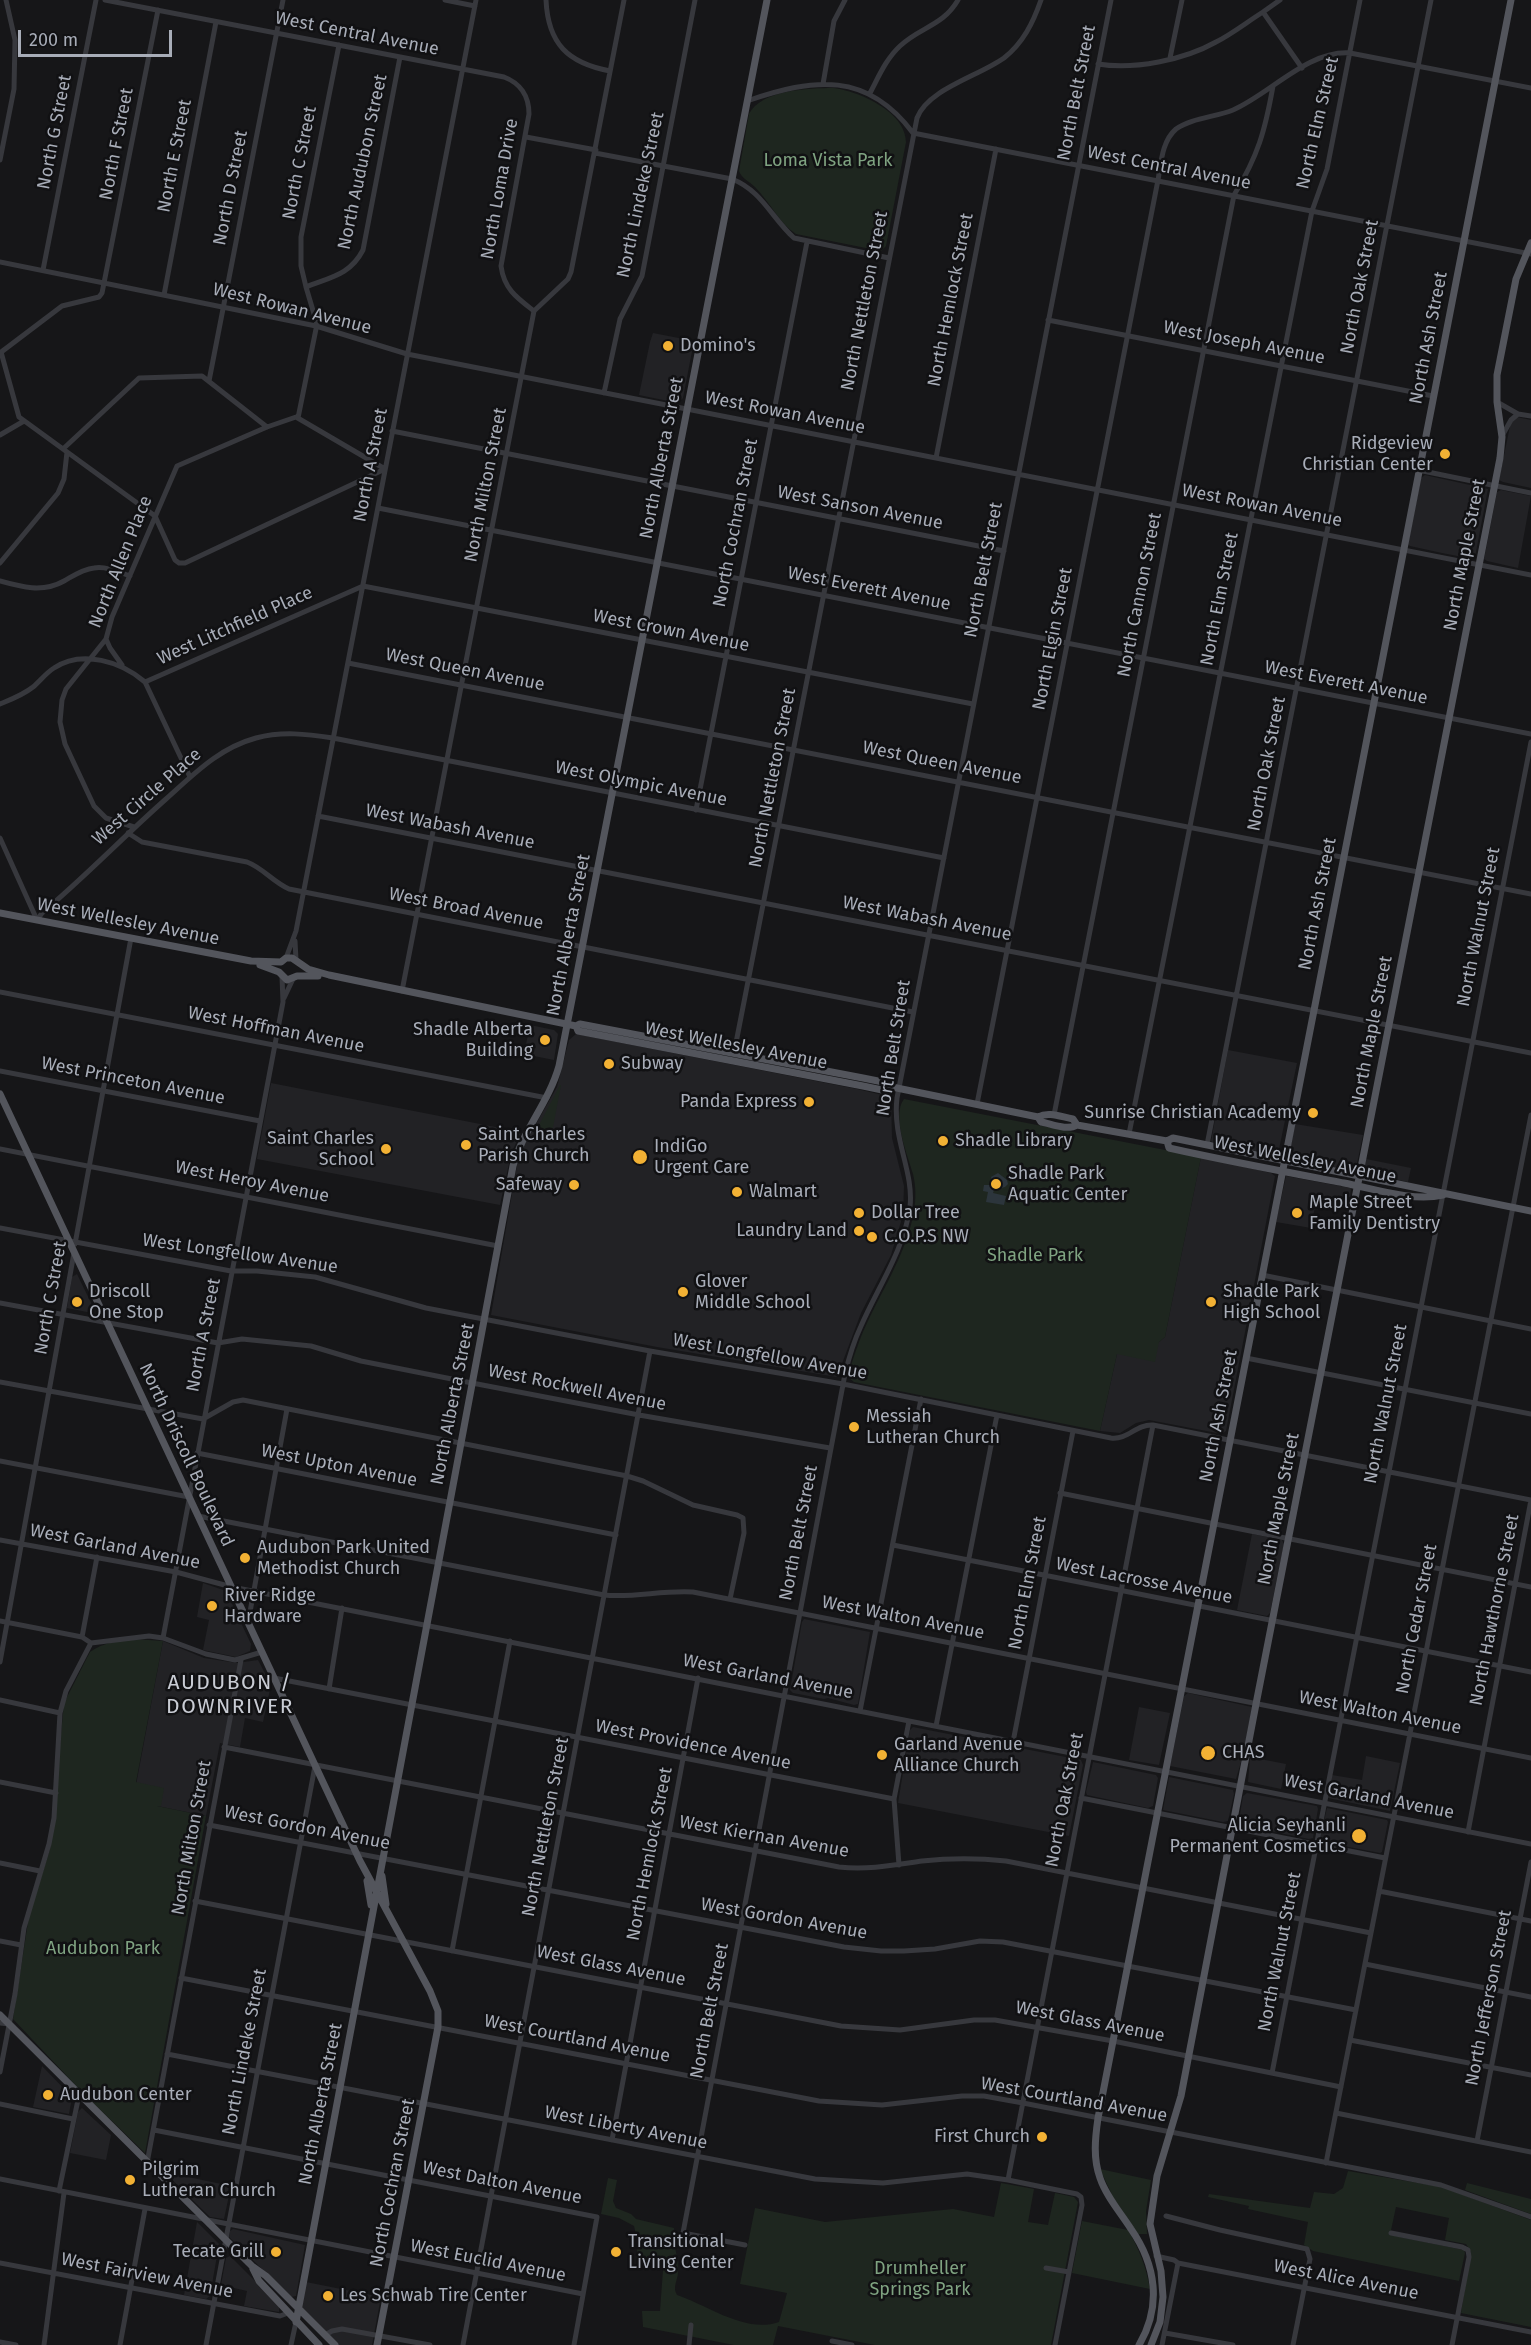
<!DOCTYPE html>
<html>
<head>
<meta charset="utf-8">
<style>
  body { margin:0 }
  #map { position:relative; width:1531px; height:2345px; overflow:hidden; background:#161618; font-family:"Fira Sans",sans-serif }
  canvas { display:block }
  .scale { position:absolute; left:18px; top:30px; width:154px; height:27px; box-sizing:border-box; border:3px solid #a8adb8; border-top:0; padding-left:8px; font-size:18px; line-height:21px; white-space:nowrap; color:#a8adb8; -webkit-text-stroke:4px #111113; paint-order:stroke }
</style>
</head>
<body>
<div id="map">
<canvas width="1531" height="2345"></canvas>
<div class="scale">200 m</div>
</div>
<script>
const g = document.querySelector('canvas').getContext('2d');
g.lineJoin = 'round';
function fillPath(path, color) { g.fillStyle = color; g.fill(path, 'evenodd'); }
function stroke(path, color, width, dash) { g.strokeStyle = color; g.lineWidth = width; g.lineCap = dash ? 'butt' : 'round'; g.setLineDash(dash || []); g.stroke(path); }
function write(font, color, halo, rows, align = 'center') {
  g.font = font + ' "Fira Sans",sans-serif'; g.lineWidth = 5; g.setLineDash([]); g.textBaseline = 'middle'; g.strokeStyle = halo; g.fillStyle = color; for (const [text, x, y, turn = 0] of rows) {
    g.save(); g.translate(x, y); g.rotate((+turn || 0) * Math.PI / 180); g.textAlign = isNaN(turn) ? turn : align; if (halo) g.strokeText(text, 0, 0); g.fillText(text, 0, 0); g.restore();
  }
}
fillPath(new Path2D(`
  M653,333L694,341L683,398L678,403L639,395L650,342Z
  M1517,417L1531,420V488L1503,482L1499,480L1511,421Z
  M1425,475L1488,489L1475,557L1473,559L1442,553L1410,546L1408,544L1421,478Z
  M1501,490L1531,496L1518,568L1487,561L1484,559L1497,492Z
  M530,1025L554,1030L558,1034L554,1060L524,1054Z
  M576,1034L857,1089L891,1097L892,1138L904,1186L903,1215L891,1255L861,1313L837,1377L657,1347L491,1315L517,1165L524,1145L557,1087L569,1040Z
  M1228,1050L1297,1063L1278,1154L1273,1155L1212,1142L1211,1141Z
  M271,1083L521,1132L511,1154L500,1205L257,1159Z
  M1295,1124L1363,1135L1356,1168L1352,1171L1291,1158L1289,1154Z
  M1201,1157L1271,1173L1275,1176L1226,1431L1222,1434L1149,1420L1136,1423L1120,1433L1100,1431L1117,1354L1159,1342L1165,1337Z
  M1366,1159L1411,1168L1408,1182L1366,1173L1364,1170Z
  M1286,1176L1351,1188L1349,1208L1316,1201L1311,1228L1276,1222Z
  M77,1274L94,1309L92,1313L67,1308L72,1277Z
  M1252,1534L1282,1540L1284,1544L1270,1613L1267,1616L1237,1610Z
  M203,1583L226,1591L251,1644L250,1651L236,1657L203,1650L209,1620L197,1617Z
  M804,1619L870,1632L858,1704L854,1705L828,1698L824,1699L793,1693L790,1690L802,1622Z
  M163,1641L204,1658L237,1663L258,1660L271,1685L263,1722L245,1718L240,1747L220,1743L206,1816L133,1801Z
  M1188,1693L1252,1707L1243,1755L1236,1779L1170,1766L1184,1696Z
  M1139,1707L1170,1713L1159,1765L1129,1760Z
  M913,1727L1081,1760L1083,1765L1069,1836L898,1803L910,1730Z
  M1366,1756L1400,1763L1390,1811L1328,1798L1332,1775L1362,1780Z
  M1250,1757L1286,1764L1281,1789L1248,1782Z
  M1093,1762L1156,1775L1158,1778L1153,1806L1148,1808L1087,1795L1086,1792Z
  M1169,1777L1233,1790L1234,1794L1228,1821L1223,1822L1163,1810Z
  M1247,1793L1317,1806L1318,1809L1313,1838L1309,1839L1241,1825L1239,1820L1243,1796Z
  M1327,1808L1387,1820L1388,1822L1382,1852L1380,1853L1323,1842L1320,1838Z
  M42,2066L72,2097L69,2114L33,2107Z
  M82,2108L111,2135L106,2160L70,2153L78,2112Z
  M164,2172L231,2186L224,2219L210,2217Z
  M197,2222L219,2244L210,2296L206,2299L184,2295Z
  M233,2229L305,2245L296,2296L291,2297L229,2237L230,2231Z
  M230,2256L279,2305V2312L244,2306L247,2291L221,2285L226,2258Z
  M306,2282L381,2297L372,2345H339L302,2309Z`), '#222225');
fillPath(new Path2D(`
  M833,88C859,91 906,112 906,142L886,246L881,251L796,234C779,223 770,202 755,187C749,181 742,179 739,171L749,114C761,90 809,88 833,88Z
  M560,1085H561L551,1138L542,1133L538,1127Z
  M904,1099L1201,1157L1165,1337L1159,1342L1155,1362L1117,1354L1100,1431L854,1382L849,1378C850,1365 855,1354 859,1342C876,1298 906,1258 914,1211C916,1199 916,1186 913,1174C908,1156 891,1116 904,1099Z
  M135,1639L163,1641L136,1782L164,1788L161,1806H157L206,1816L145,2153L82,2092L13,2019L29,1916L50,1849L64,1703L90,1652C102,1643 120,1640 135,1639Z
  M1100,2169L1151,2180L1146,2211L1147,2234H1138L1113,2197Z
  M1348,2171L1442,2187L1531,2220V2327L1461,2313L1471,2252L1466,2244L1445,2240L1449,2218L1396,2207L1390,2235L1464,2250L1465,2253L1459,2281L1313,2251L1304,2245L1308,2222L1248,2209L1249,2206L1208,2197L1209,2194L1310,2208L1314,2192L1334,2194L1343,2188Z
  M608,2178L617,2180L613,2201L616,2208L631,2214L636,2219L674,2228C672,2243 679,2257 678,2272C678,2280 672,2287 677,2295C707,2305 746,2334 779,2322L787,2293L740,2284L755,2208L825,2222L953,2209L994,2217L1001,2183L1034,2189L1028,2222L1048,2225L1055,2193L1074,2197L1078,2202L1051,2345H875L778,2326L773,2345H734L643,2327L642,2311H660L663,2270L643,2264L636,2259L638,2243L634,2226L619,2218L601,2214Z
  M1467,2183L1531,2199V2214L1465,2190Z
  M1082,2221L1128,2230C1139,2249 1146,2266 1150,2289L1072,2273Z`), '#1e261f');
fillPath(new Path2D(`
  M998,1173L1007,1180L1008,1184L1005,1187L994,1190L993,1193L1006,1196L1004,1205L986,1202L988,1192L983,1191L984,1185H993L991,1177Z`), '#2c353c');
stroke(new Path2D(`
  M105,0L504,77C520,83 529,96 529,114L501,266C504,289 517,298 534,311
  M445,0L475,6
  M546,0C548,44 568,63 610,71
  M1280,0L1263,12L1302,68
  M1170,58L1182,0
  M1098,64C1134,70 1184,60 1216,42C1232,34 1247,22 1263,12
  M823,84L834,21L845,0
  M870,93C879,76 886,59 900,46C920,27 943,26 958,0
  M747,101C814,78 867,71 913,133L1531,254
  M526,137L596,150
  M595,153L732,179C762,191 771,217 794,238L889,258
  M0,160L14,89L15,40L6,0
  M0,262L316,326L407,354L1531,575
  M43,270L96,0
  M306,287L301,266V237L339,45
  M164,295L216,22
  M1048,320L1433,396
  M1,352L19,417L155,516L175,560L179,563H185L385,469
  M0,353L62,306L99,297L102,293L158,10
  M209,381L283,0
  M604,393L620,319L642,276L695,0
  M1497,402L1518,414L1531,416
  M298,418L317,324L306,287C331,277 350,275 363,250L400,57
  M392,431L1004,551
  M0,435L24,421
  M1502,436L1511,420L1518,414
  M63,449L139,378L202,376L267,427
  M936,458L996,149
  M1418,470L1531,493
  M378,508L1531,734
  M0,563L58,493L64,479L67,452
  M0,581C21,587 43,593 64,581C73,576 83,569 94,568C106,566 119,572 130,576
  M106,639L110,648L122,665
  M348,663L1531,894
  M145,682L190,777
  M0,704C12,699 23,695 33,687C40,681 46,673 54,668C82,649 122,662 145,682L363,586L973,704
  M696,810L807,242
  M318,816L1531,1053
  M134,827L106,818L94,806L65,744L60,722L62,700L66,689L106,639L112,617L177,466L267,427L296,417L385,469
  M128,833L142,842L247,862C263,868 273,882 289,889L913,1012
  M0,838L37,920
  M37,920L42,913C85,877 124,836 166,799C194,774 219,748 256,738C282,731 307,734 333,738L944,858
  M295,941L296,960
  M286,958L296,931L476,0
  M402,991L534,311L568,279L571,272L624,0
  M0,992L547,1098
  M284,998L293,979
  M734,1053L917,118C928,89 979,76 1004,58C1023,43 1033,23 1041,0
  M0,1071L260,1121
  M977,1104L1158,180C1161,163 1162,141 1176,129C1191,118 1216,117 1233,110C1270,94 1308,50 1350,53L1531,88
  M1054,1115L1234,195C1258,156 1265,131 1273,86
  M1129,1134L1312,211L1327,169L1360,0
  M1207,1145L1431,0
  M0,1149L498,1246
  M0,1228L231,1271H257L315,1277L426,1308L650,1351L843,1384L1111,1438C1128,1440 1136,1424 1153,1425L1531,1500
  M75,1244L131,938
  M1262,1275L1531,1329
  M0,1303L218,1343L242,1339L311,1346L361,1361L472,1383L639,1415L830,1448
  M1246,1358L1531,1414
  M0,1382L203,1419L233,1402L243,1400L627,1476L643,1481L693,1505L737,1515L743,1518L744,1533L730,1599
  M197,1453L616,1535
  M0,1461L189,1497
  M1060,1493L1531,1587
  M198,1516L604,1595C634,1598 662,1590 693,1592L1531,1758
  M0,1540L176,1572L232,1587L1531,1844
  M893,1545L1531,1672
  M0,1621L82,1637L91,1643L149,1636L163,1638L206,1654L235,1660L262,1652
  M248,1623L287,1409
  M82,1637L97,1557
  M163,1638L283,1002L282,977
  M0,1662L74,1253
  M274,1678L894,1799
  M329,1689L342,1608
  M0,1700L60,1713
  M860,1711L921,1399
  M936,1726L997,1415
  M1013,1742L1073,1431
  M224,1747L839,1867C869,1870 894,1865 922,1861C950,1858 978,1858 1006,1861L1371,1933
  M0,1782L56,1793
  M1081,1798L1385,1858
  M209,1825L844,1947L881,1951H904L935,1949L980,1941L1003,1942L1356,2010
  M1468,1832L1531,1500
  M0,1863L40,1871
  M899,1865L894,1799L909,1721
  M1379,1891L1531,1921
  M195,1901L841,2026L900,2030L974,2020H995L1113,2041L1341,2087
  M0,1941L21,1945
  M452,1951L510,1641
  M1365,1964L1531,1997
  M181,1978L819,2101L882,2105L962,2096H984L1023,2103L1441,2185L1531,2217
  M0,2023L9,2024
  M1350,2040L1531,2075
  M167,2054L815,2179L883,2183L967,2174L1008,2180L1077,2194L1081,2197L1082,2205L1055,2345
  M0,2072L15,1994L24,1928L49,1844L54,1818L60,1713L66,1691L91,1643
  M1272,2073L1531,742
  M0,2104L73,2119
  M1336,2113L1531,2152
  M154,2130L597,2217L574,2345
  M612,2140L698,1678
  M1477,2141L1531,1862
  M147,2163L241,1660
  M1326,2163L1531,1115
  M0,2179L583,2294
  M1008,2180L1153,1425
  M59,2191L79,2095
  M1166,2216L1220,2230L1307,2249L1310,2259L1293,2345
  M1391,2233L1462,2247L1468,2250L1469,2257L1452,2345
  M745,2245L683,2233L845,1374C849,1357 854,1341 861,1326C878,1287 904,1250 910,1207C914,1171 892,1139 897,1098L1111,0
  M1156,2256L1174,2260L1178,2263L1531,2332
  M0,2263L280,2316L288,2313
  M1046,2268L1069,2272
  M1165,2333L1233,2345
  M325,2335L332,2331L342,2329L430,2345
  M832,2341L852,2345
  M0,2342L16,2345
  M44,2345L64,2193
  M120,2345L145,2209
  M206,2345L315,1766
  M291,2345L296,2322
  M463,2345L650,1351
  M689,2345L691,2325
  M1162,2345L1178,2263`), '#37383d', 5);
stroke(new Path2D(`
  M0,913L251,961L281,962L286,958H292L308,969L329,975L576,1026L580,1024L863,1078L888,1083L892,1087L1038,1117C1049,1111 1061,1117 1073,1119L1077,1125
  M260,965L279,972L287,980L297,976H318
  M576,1026L578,1031L863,1086L887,1091L892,1087
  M0,1094L360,1861L430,1991L438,2011V2027L377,2345
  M1038,1117L1041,1122C1052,1124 1067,1131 1077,1125L1167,1141L1173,1138L1531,1211
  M1167,1141L1169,1148C1227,1161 1286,1172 1344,1183C1375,1189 1412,1202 1443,1195
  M382,1876L386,1904
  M367,1881L371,1905
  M0,2015L252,2266L266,2276L335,2345
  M253,2269L259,2281L319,2345
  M296,2322L513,1166C523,1130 549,1102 559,1066L767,0
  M1139,2345C1162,2306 1156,2265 1131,2229C1120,2212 1106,2196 1100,2178C1093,2158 1095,2139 1098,2118L1511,0
  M1151,2345L1160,2322L1163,2297L1161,2271L1150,2224L1157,2176L1181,2096L1256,1704L1500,458L1502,437L1497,402V375L1516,279L1531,243`), '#53555c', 7);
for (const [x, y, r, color] of [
  [668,346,6,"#f2b134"],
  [1445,454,6,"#f2b134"],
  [545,1040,6,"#f2b134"],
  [609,1064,6,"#f2b134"],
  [809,1102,6,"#f2b134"],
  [1313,1113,6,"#f2b134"],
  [943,1141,6,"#f2b134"],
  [466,1145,6,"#f2b134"],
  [386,1149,6,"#f2b134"],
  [640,1157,8,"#f2b134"],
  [996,1184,6,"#f2b134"],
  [574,1185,6,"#f2b134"],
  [737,1192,6,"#f2b134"],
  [859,1213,6,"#f2b134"],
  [1297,1213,6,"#f2b134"],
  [859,1231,6,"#f2b134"],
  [872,1237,6,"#f2b134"],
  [683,1292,6,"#f2b134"],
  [77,1302,6,"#f2b134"],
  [1211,1302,6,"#f2b134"],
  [854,1427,6,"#f2b134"],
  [245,1558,6,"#f2b134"],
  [212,1606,6,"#f2b134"],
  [1208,1753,8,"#f2b134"],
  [882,1755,6,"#f2b134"],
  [1359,1836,8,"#f2b134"],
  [48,2095,6,"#f2b134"],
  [1042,2137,6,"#f2b134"],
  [130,2180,6,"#f2b134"],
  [276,2252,6,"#f2b134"],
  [616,2252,6,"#f2b134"],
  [328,2296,6,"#f2b134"]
]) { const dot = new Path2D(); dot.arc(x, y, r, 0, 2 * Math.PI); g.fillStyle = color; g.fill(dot); stroke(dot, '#111113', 2); }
write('18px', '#a8adb8', '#111113', [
  ["West Central Avenue",357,34,11],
  ["North Belt Street",1077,93,-79],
  ["North Elm Street",1318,123,-77],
  ["North G Street",55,132,-79],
  ["North F Street",117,144,-79],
  ["North E Street",175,156,-79],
  ["North Audubon Street",363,162,-78],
  ["North C Street",300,163,-79],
  ["West Central Avenue",1169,168,11],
  ["North D Street",231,188,-79],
  ["North Loma Drive",500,189,-80],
  ["North Lindeke Street",641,195,-78],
  ["North Oak Street",1360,287,-79],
  ["North Hemlock Street",951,300,-79],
  ["North Nettleton Street",865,301,-79],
  ["West Rowan Avenue",292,309,14],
  ["North Ash Street",1429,338,-79],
  ["West Joseph Avenue",1244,343,11],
  ["West Rowan Avenue",785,413,11],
  ["North Alberta Street",662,458,-79],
  ["North A Street",371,465,-79],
  ["North Milton Street",486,485,-79],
  ["West Rowan Avenue",1262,506,11],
  ["West Sanson Avenue",860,508,11],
  ["North Cochran Street",736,523,-79],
  ["North Maple Street",1465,555,-79],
  ["North Allen Place",121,562,-68],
  ["North Belt Street",984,570,-79],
  ["West Everett Avenue",869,589,11],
  ["North Cannon Street",1140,595,-79],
  ["North Elm Street",1220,599,-79],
  ["West Litchfield Place",235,626,-24],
  ["West Crown Avenue",671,631,11],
  ["North Elgin Street",1053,639,-79],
  ["West Queen Avenue",465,670,11],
  ["West Everett Avenue",1346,683,11],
  ["West Queen Avenue",942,763,11],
  ["North Oak Street",1267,764,-79],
  ["North Nettleton Street",773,778,-79],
  ["West Olympic Avenue",641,784,11],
  ["West Circle Place",147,797,-41],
  ["West Wabash Avenue",450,827,11],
  ["North Ash Street",1318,904,-79],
  ["West Broad Avenue",466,909,11],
  ["West Wabash Avenue",927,919,11],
  ["West Wellesley Avenue",128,922,11],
  ["North Walnut Street",1479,927,-79],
  ["North Alberta Street",569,935,-79],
  ["West Hoffman Avenue",276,1030,11],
  ["North Maple Street",1372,1032,-79],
  ["West Wellesley Avenue",736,1046,11],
  ["North Belt Street",894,1048,-81],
  ["West Princeton Avenue",133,1081,11],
  ["West Wellesley Avenue",1305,1160,11],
  ["West Heroy Avenue",252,1182,11],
  ["West Longfellow Avenue",240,1254,8],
  ["North C Street",51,1298,-80],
  ["North A Street",204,1335,-79],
  ["West Longfellow Avenue",770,1357,10],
  ["West Rockwell Avenue",577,1388,11],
  ["North Alberta Street",453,1404,-79],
  ["North Walnut Street",1386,1404,-79],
  ["North Ash Street",1219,1416,-79],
  ["North Driscoll Boulevard",186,1455,65],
  ["West Upton Avenue",339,1466,11],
  ["North Maple Street",1279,1509,-79],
  ["North Belt Street",799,1533,-79],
  ["West Garland Avenue",115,1547,11],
  ["West Lacrosse Avenue",1144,1581,11],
  ["North Elm Street",1028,1583,-79],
  ["North Hawthorne Street",1495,1610,-79],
  ["West Walton Avenue",903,1618,11],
  ["North Cedar Street",1417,1619,-79],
  ["West Garland Avenue",768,1677,11],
  ["West Walton Avenue",1380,1713,11],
  ["West Providence Avenue",693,1745,11],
  ["West Garland Avenue",1369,1797,11],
  ["North Oak Street",1065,1800,-79],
  ["North Nettleton Street",546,1827,-79],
  ["West Gordon Avenue",307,1828,11],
  ["West Kiernan Avenue",764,1837,10],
  ["North Milton Street",192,1838,-80],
  ["North Hemlock Street",650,1854,-79],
  ["West Gordon Avenue",784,1919,10],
  ["North Walnut Street",1280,1952,-79],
  ["West Glass Avenue",611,1966,11],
  ["North Jefferson Street",1489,1998,-79],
  ["North Belt Street",710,2011,-79],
  ["West Glass Avenue",1090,2022,11],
  ["West Courtland Avenue",577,2039,11],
  ["North Lindeke Street",245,2052,-79],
  ["West Courtland Avenue",1074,2100,10],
  ["North Alberta Street",321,2104,-79],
  ["West Liberty Avenue",626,2128,11],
  ["North Cochran Street",393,2183,-79],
  ["West Dalton Avenue",502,2183,11],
  ["West Euclid Avenue",488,2261,11],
  ["West Fairview Avenue",147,2276,11],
  ["West Alice Avenue",1346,2280,11]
]);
write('18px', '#7fa381', '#111113', [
  ["Loma Vista Park",828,161],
  ["Shadle Park",1035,1256],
  ["Audubon Park",103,1949],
  ["Drumheller",920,2269],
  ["Springs Park",920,2290]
]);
write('18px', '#a8adb8', '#111113', [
  ["Domino's",680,346],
  ["Ridgeview",1433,444,"right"],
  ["Christian Center",1433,465,"right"],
  ["Shadle Alberta",533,1030,"right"],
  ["Building",533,1051,"right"],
  ["Subway",621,1064],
  ["Panda Express",797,1102,"right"],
  ["Sunrise Christian Academy",1301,1113,"right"],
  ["Saint Charles",478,1135],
  ["Parish Church",478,1156],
  ["Saint Charles",374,1139,"right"],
  ["School",374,1160,"right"],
  ["Shadle Library",955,1141],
  ["IndiGo",654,1147],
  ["Urgent Care",654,1168],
  ["Shadle Park",1008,1174],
  ["Aquatic Center",1008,1195],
  ["Safeway",562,1185,"right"],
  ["Walmart",749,1192],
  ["Maple Street",1309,1203],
  ["Family Dentistry",1309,1224],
  ["Dollar Tree",871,1213],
  ["Laundry Land",847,1231,"right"],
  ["C.O.P.S NW",884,1237],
  ["Glover",695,1282],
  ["Middle School",695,1303],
  ["Driscoll",89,1292],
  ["One Stop",89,1313],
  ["Shadle Park",1223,1292],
  ["High School",1223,1313],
  ["Messiah",866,1417],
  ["Lutheran Church",866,1438],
  ["Audubon Park United",257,1548],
  ["Methodist Church",257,1569],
  ["River Ridge",224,1596],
  ["Hardware",224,1617],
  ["Garland Avenue",894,1745],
  ["Alliance Church",894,1766],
  ["CHAS",1222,1753],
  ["Alicia Seyhanli",1346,1826,"right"],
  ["Permanent Cosmetics",1346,1847,"right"],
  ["Audubon Center",60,2095],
  ["First Church",1030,2137,"right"],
  ["Pilgrim",142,2170],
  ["Lutheran Church",142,2191],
  ["Transitional",628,2242],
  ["Living Center",628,2263],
  ["Tecate Grill",264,2252,"right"],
  ["Les Schwab Tire Center",340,2296]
], 'left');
g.letterSpacing = '1.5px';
write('21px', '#c9ccd4', '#111113', [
  ["AUDUBON /",230,1683],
  ["DOWNRIVER",230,1707]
]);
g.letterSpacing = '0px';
</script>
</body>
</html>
